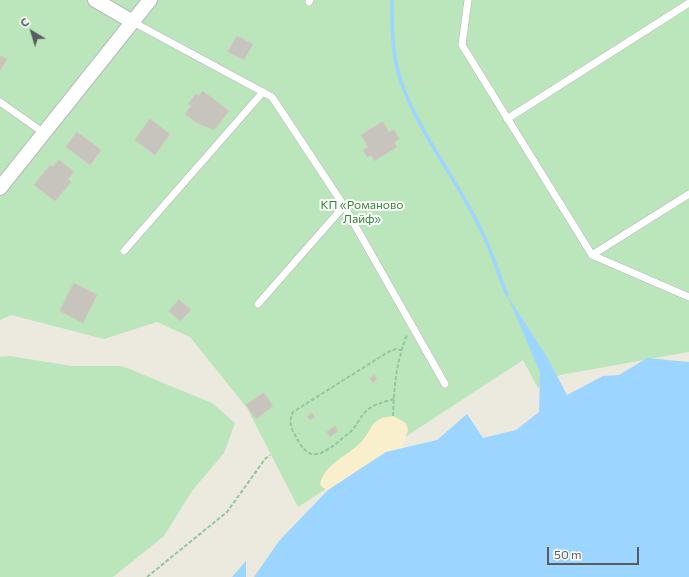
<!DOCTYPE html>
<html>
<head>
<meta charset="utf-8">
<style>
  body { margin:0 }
  #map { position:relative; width:689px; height:577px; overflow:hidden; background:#ece9df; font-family:Commissioner,sans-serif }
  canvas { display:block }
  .north { position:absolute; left:12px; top:12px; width:40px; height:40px; -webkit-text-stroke:3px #fff; paint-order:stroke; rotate:322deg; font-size:11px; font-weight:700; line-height:16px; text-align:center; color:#585c61 }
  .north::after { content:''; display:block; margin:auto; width:14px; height:18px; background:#585c61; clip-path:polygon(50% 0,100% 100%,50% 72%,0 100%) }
  .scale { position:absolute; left:547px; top:547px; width:92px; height:18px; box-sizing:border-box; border:2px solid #585c61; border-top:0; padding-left:5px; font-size:12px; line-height:14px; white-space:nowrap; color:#585c61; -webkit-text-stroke:3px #fff; paint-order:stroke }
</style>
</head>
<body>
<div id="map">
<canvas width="689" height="577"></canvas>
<div class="north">С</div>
<div class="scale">50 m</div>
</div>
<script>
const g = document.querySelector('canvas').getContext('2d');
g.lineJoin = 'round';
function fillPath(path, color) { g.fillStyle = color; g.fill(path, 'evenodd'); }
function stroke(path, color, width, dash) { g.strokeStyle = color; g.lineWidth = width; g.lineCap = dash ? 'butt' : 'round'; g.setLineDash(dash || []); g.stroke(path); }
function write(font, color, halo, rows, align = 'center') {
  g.font = font + ' Commissioner,sans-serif'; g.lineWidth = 4; g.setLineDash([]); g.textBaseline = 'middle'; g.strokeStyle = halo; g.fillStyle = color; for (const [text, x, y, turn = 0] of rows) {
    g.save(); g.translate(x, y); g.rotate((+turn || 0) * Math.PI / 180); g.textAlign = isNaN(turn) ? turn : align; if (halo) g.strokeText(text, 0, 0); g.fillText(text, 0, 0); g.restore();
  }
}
fillPath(new Path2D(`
  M0,0H689V352L560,375L538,388L523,360L298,507L247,408L190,337L157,322L104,339L11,315L0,320Z
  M10,356L72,366H122L212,403L235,423L224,453L192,491L164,536L113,577H0V357Z`), '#bbe5bb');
fillPath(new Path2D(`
  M393,416L406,423L408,430L402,448L386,452L328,490L322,487L320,484C325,463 348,456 361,442C368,436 370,425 378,420C382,417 388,417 393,416Z`), '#faefcc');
fillPath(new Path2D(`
  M507,295L547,357L567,395L603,376L619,375L647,358L689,362V577H254L279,541L328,490L386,452L437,440L467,414L483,438L516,430L539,412L540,372Z
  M246,561V577H232Z`), '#9cd5ff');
stroke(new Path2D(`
  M392,0C392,29 392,60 403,87C422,137 457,180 480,228C491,249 498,273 507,295`), '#9cd5ff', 3.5);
const building = new Path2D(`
  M237,36L253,44L244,60L228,52Z
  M0,56L7,59L0,71Z
  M203,91L229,111L214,130L197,123L185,114L191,106L188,104L196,94L198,96Z
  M150,119L170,134L155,155L135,140Z
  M383,122L389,132L394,130L399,139L394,142L397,147L374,161L371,155L367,157L363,150L368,147L361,135Z
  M77,132L101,150L90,165L66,147Z
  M59,160L74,172L68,179L71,182L55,201L34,185L50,165L53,167Z
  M74,283L97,295L83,323L60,311Z
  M179,300L191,310L180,321L169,311Z
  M374,375L377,379L373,383L370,379Z
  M264,393L273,406L256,419L246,405Z
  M312,413L315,417L310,420L307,417Z
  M335,426L338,431L330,437L327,432Z`);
fillPath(building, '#c7c4bd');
stroke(building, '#d1cbbe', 1);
const lane = new Path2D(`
  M468,0L462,45L592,255L689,194
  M309,2L310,0
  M133,22L272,97L344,206L445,384
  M0,102L44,133
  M507,119L689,3
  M124,251L263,92
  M592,255L689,297
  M258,304L344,206`);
const street = new Path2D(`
  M95,0L133,22
  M0,188L150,0`);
stroke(lane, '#b5b8bd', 8);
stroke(street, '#b5b8bd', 16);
stroke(new Path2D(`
  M394,399C384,402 374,404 366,411C361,416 358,423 353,429C349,434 342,438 337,443C316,459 307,459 295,435C290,426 289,421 293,412L388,352L396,349L401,350
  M393,416C394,388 396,362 407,335
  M147,577L227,512L265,459L270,455`), '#94c6a2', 2, [4, 2]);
stroke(lane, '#fff', 7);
stroke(street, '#fff', 14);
write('12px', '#338536', '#fff', [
  ["КП «Романово",362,205],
  ["Лайф»",362,219]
]);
</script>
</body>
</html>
